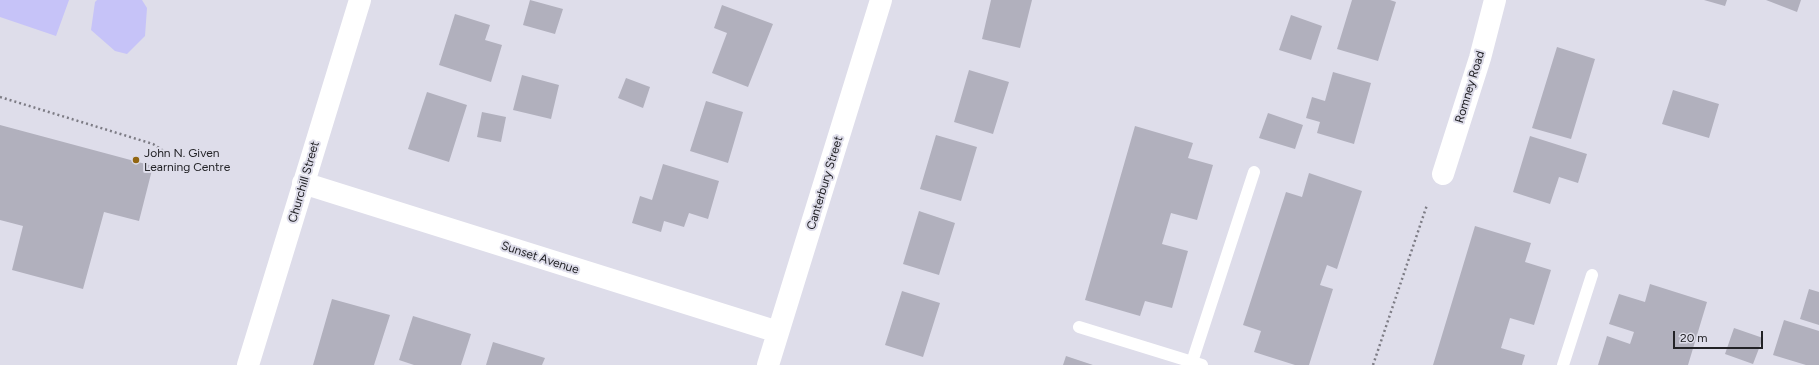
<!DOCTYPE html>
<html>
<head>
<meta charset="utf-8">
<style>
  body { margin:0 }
  #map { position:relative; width:1819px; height:365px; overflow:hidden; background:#deddea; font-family:Figtree,sans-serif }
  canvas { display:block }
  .scale { position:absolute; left:1673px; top:331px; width:90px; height:18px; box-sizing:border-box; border:2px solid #222226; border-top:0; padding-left:5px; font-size:12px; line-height:14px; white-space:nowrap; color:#222226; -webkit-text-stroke:3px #deddea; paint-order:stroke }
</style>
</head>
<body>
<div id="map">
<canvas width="1819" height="365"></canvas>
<div class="scale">20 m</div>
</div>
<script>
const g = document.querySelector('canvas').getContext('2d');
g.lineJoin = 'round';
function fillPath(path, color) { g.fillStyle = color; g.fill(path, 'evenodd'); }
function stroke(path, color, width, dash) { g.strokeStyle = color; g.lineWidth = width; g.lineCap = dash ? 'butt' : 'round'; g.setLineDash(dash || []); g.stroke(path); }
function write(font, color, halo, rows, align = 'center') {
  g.font = font + ' Figtree,sans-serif'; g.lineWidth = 4; g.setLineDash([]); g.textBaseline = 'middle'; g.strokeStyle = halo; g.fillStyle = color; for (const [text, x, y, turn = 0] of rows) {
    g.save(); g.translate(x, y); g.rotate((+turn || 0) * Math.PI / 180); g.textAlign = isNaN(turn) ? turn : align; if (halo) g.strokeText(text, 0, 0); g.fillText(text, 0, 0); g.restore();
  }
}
fillPath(new Path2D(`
  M0,0H69L56,36L0,17Z
  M97,0H142L147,8L145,36L127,54L115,51L91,30L95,2Z`), '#c6c3f8');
fillPath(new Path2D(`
  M530,0L563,9L555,34L523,25Z
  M991,0H1032L1020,48L982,39Z
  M1352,0H1390L1396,2L1378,61L1337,49Z
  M1704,0H1727L1725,6Z
  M1766,0H1801L1797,12Z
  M722,5L773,24L748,87L712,73L727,33L714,28Z
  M455,14L490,25L485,40L502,45L491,82L439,65Z
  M1291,15L1322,26L1311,60L1279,50Z
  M1557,47L1595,59L1571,139L1532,128Z
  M969,70L1009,82L993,134L954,122Z
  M1333,72L1371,83L1354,144L1317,133L1320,122L1306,118L1312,97L1325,101Z
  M522,75L559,85L551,119L513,110Z
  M626,78L650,87L643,108L618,98Z
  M1673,90L1719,104L1709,138L1662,124Z
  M427,92L467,105L449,162L408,149Z
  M706,101L743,112L728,163L690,151Z
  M482,112L506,117L501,142L477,137Z
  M1268,113L1303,125L1295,149L1259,138Z
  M0,125L153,166L139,221L104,212L83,289L12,270L23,226L0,220Z
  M1135,126L1193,143L1188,158L1213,165L1197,220L1171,213L1162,244L1188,251L1172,308L1145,301L1140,316L1085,300Z
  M936,135L977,147L961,201L920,189Z
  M1530,136L1587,154L1578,183L1559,177L1550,204L1513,192Z
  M663,164L719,181L708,219L689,213L684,227L664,221L661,232L632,223L640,196L652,200Z
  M1309,173L1362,191L1337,269L1327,265L1320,285L1333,289L1309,365H1295L1254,352L1261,331L1243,325L1286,192L1302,197Z
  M919,211L955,223L939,275L903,264Z
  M1475,226L1531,243L1525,262L1551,270L1534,325L1510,318L1501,348L1525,355L1522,365H1433Z
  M1650,284L1707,302L1688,365H1598L1607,336L1630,344L1634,332L1609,324L1619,294L1645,302Z
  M1809,289L1819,292V325L1800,319Z
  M902,291L940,303L923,357L885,345Z
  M332,299L390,315L374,365H313Z
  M413,316L471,334L461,365H414L399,360Z
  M1784,320L1819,331V365H1806L1773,355Z
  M1734,328L1763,338L1753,364L1725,354Z
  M493,342L545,358L542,365H486Z
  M1066,356L1093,365H1063Z`), '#b1b0bd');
stroke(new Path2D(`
  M0,97L153,144L171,156
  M1373,365L1427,205`), '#7d7c85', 2.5, [2, 3]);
stroke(new Path2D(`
  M1079,327L1202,365
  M1192,362L1254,172
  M1563,365L1592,275`), '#fff', 12);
stroke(new Path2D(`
  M1443,174L1480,58L1495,0
  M303,183L778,332
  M248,365L360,0
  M768,365L881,0`), '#fff', 22);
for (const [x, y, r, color] of [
  [136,160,4,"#926611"]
]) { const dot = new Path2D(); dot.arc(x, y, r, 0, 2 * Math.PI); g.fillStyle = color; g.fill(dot); stroke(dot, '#deddea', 1.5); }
write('12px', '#222226', '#deddea', [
  ["Romney Road",1470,87,-73],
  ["Churchill Street",304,182,-74],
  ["Canterbury Street",825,183,-73],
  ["Sunset Avenue",540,258,18]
]);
write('12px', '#222226', '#deddea', [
  ["John N. Given",144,153],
  ["Learning Centre",144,167]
], 'left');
</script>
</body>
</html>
